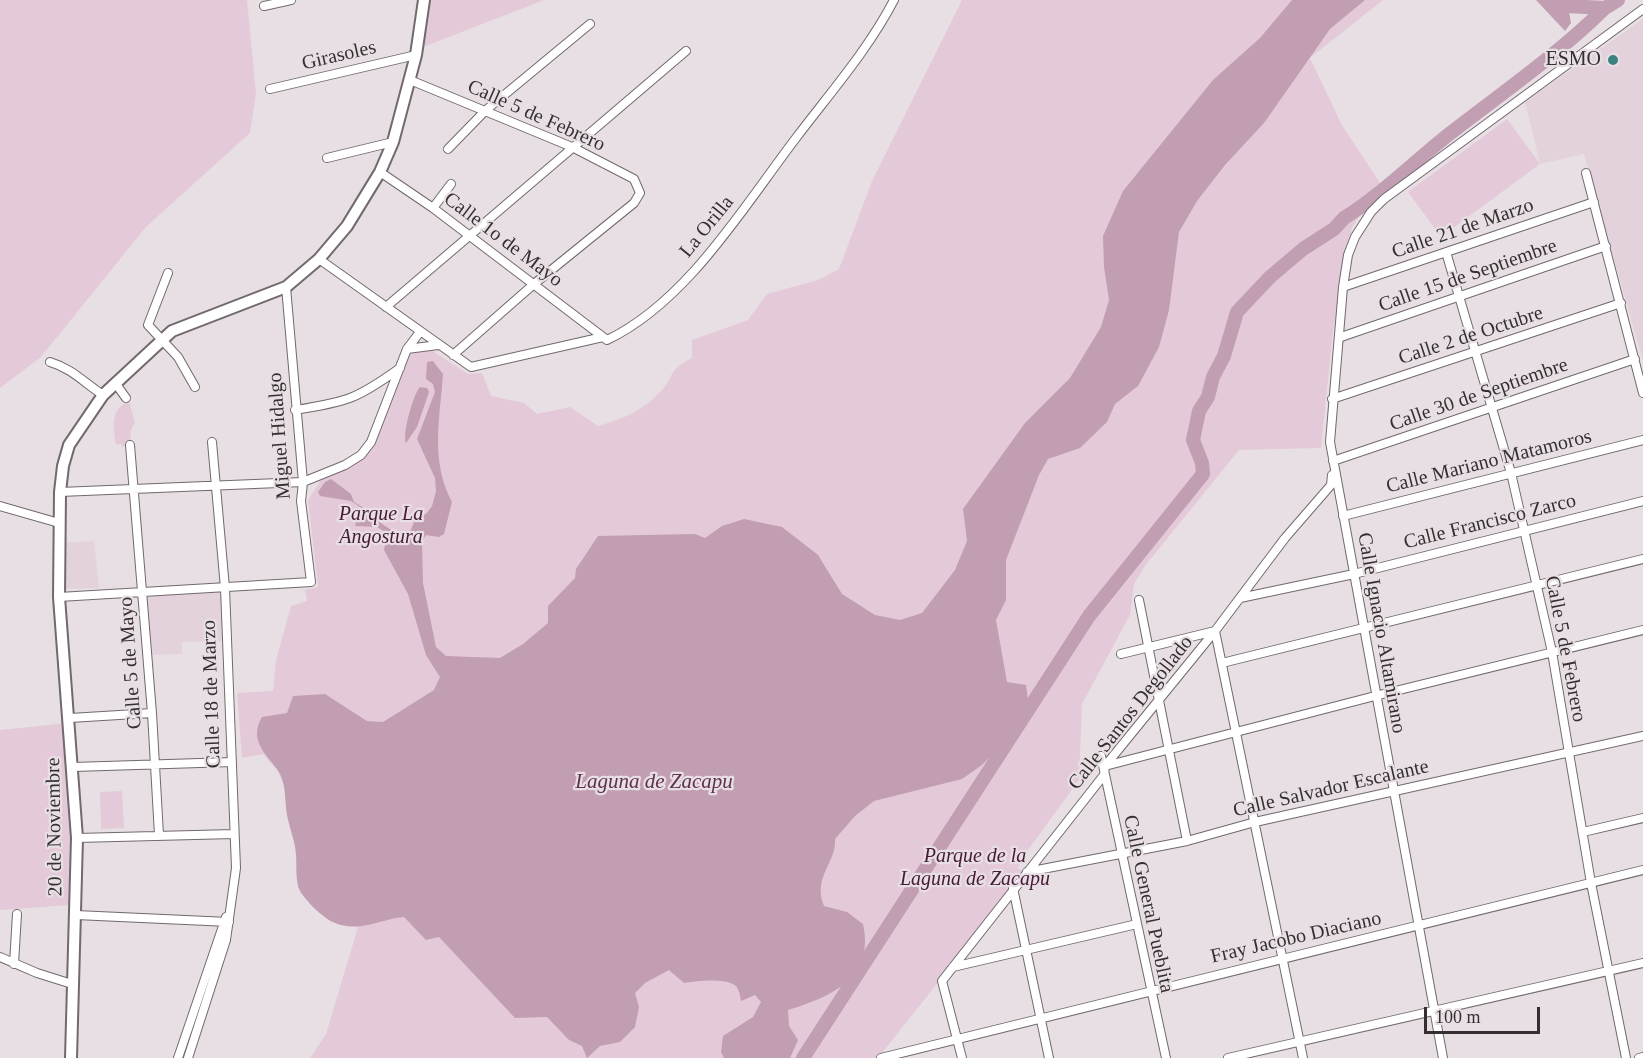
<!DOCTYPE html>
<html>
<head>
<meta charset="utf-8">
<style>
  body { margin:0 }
  #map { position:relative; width:1643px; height:1058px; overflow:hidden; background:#e8dfe4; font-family:Georgia,serif }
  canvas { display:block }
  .scale { position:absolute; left:1424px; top:1007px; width:116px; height:27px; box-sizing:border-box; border:3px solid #343032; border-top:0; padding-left:8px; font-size:18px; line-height:21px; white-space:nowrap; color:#343032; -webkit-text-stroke:4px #e8dfe4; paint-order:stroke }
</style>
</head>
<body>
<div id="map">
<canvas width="1643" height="1058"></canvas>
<div class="scale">100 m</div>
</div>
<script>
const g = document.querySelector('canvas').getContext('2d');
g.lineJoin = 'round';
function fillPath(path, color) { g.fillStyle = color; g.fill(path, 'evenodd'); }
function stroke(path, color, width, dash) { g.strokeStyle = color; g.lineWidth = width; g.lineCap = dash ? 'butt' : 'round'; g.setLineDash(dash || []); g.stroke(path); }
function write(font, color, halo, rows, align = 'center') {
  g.font = font + ' Georgia,serif'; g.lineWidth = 4.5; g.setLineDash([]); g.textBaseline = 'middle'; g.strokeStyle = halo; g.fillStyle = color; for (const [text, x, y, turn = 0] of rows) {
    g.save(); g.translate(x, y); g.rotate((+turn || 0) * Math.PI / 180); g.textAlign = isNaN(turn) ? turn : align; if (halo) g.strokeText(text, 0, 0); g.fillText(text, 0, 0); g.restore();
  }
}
fillPath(new Path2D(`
  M1643,19V361L1584,154L1540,164L1525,102Z
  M94,541L99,588L63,589V543Z
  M225,588L227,641L182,642V654L147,655L142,591Z`), '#e3d2db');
fillPath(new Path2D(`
  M0,0H247L256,93L250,133L146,227L41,357L0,388Z
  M424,0H544L418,49Z
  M962,0H1383L1310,58L1342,125L1380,183L1352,228L1333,331L1321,448L1239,450L1145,566L1134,584L1130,615L1082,704L1079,780L1023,857L1018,868L1026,872L878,1058H310L326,1034L358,927L331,922L299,889L295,846L286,813V790L278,771L263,754L242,758L237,693L273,691L276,660L291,606L307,601L305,590L318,587L308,500L321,480L367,449L406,352L431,350L468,374L482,373L491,396L524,403L537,414L570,407L598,426C625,418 640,412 660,392C676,375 666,371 692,358V340L748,320L767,294L818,280L839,269L872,181Z
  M1507,119L1540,164L1441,237L1408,192Z
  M129,401L135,423L131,430L130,445L122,447L121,444L116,445C113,427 110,409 129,401Z
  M67,723L71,802V905L0,910V730Z
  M122,791L124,828L101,829L100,792Z`), '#e4cad9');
fillPath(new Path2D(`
  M1292,0H1365L1330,29L1264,123L1225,165L1197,201L1179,232L1169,310L1159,347L1138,386L1115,404L1107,422L1080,448L1048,459L1039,475L1006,560V600L996,620L1007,682L1026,685L1028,701L1001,745L982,765L962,779L874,801L855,816L835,839C837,862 812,877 824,906L847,912L863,924C875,978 831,997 788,1010L789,1026L798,1040L790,1058H724L721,1052L723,1036L753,1017L761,1002L755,995L741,1001C740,995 739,987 733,984C720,978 697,981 684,983L669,970L645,983L635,993L639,1007L635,1027L620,1042L600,1046L587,1058L582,1046L569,1040L547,1017L515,1018L439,937L426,940L404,917C380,919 358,934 333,922C322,917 306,901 300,891C295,882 297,864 296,854C295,840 289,827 287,814C284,798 287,783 277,769C264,752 249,739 262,717L287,713L293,696L325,694L367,721L383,722L434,690L440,677L426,655L408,594L384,550L387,533L377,527L355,526L359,510L367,514L366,511L351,501L320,496L318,492L325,482L331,479L351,494L354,502L367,510L373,518L399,535L410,532L414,522L427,513L432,506L436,491L435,478L417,439L435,392L433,384L426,379L427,362L433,361L443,374C440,418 430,461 452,502L444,534L439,537L426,535L422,541L423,583L436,647L446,656L500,658L523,644L548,623V606L575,578L576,569L598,536L695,534L705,538L722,526L744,519L782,527L818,555L842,594L875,615L900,620L922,613L955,570L967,541L963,509L1025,423L1070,378L1101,327L1109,300L1104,267L1103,236L1123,191L1213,80L1260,38Z
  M1536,0H1567L1571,23L1565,31Z
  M420,387L427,388L429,392L417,427L406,443C402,434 413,395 420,387Z`), '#c19eb2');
stroke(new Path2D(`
  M1567,6L1605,8L1618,0
  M803,1058L1089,616L1203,474L1202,463L1193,440L1199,411L1208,397L1213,377L1224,356L1237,312L1270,277L1303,249L1334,229L1344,218C1381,195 1414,162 1448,135C1502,93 1556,56 1605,8`), '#c19eb2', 14);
const minor = new Path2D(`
  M264,6L291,0
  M410,80L572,147L634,179L640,193L634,203L534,284L453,355
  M270,89L416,55
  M448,149L486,110L590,24
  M327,158L393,142
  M380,172L433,208L603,337
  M1586,173L1643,393
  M433,208L451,184
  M1446,252L1511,473L1552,652L1591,883L1626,1058
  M319,259L471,367L603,337L607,340C687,302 744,206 796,138C830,93 868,50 894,0
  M168,273L148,325L178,357L195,387
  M1343,287L1594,202
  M386,307L686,51
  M1341,337L1606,246
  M407,349L438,345
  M50,362C73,369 83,382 103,395
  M116,384L126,398
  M1332,399L1621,303
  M295,410C347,402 357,399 400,368
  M130,445L152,713L159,835
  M1333,461L1635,359
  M60,492L303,482L345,465L361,455L371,442L407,349L420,332
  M0,506L59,523
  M1343,516L1643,440
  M59,597L311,582L301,501L303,482L286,287
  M1240,598L1354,574L1643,501
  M1139,600L1187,841
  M1121,654L1215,631L1303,1058
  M1222,663L1643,559
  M70,718L152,713
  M1101,756L1166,1058
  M1105,766L1375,696L1643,630
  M73,767L232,762
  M1583,832L1643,818
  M77,838L234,834
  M1027,872L1187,841L1255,822L1643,736
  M1013,888L1049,1058
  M76,915L229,922
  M0,957L37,973L72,984
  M14,964L17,914
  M953,967L1137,924
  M178,1058L226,917
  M188,1058L226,940L236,868L225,588L212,442
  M881,1058L1643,870
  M962,1058L942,981L1104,775L1105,766L1215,631L1285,538L1331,485L1332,475
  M1228,1058L1643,963
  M1443,1058L1330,442L1343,287L1348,255L1355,237L1371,212L1384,199L1643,9
  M1639,1058L1643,1057`);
const major = new Path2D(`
  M71,1058L77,838L59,597L60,492L63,466L69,445L103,395L172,331L286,287L319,259L347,226L380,172L393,142L416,55L424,0`);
stroke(minor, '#71696e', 10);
stroke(major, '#71696e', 14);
stroke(minor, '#fff', 8);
stroke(major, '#fff', 10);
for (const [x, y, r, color] of [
  [1613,60,6,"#3a8280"]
]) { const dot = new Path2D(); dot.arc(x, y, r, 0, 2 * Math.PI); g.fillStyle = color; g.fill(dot); stroke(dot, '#e8dfe4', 2); }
write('20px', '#343032', '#e8dfe4', [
  ["Girasoles",339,56,-13],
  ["Calle 5 de Febrero",536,116,24],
  ["La Orilla",707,227,-51],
  ["Calle 21 de Marzo",1463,229,-19],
  ["Calle 1o de Mayo",503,240,37],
  ["Calle 15 de Septiembre",1468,276,-19],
  ["Calle 2 de Octubre",1471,336,-18],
  ["Calle 30 de Septiembre",1479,395,-19],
  ["Miguel Hidalgo",280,436,-94],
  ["Calle Mariano Matamoros",1489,462,-14],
  ["Calle Francisco Zarco",1490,522,-14],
  ["Calle Ignacio Altamirano",1381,633,80],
  ["Calle 5 de Febrero",1565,649,79],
  ["Calle 5 de Mayo",131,663,-94],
  ["Calle 18 de Marzo",212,694,-92],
  ["Calle Santos Degollado",1131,713,-52],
  ["Calle Salvador Escalante",1331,789,-13],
  ["20 de Noviembre",55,827,-91],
  ["Calle General Pueblita",1148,904,78],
  ["Fray Jacobo Diaciano",1296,938,-13]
]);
write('20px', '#343032', '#e8dfe4', [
  ["ESMO",1601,60]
], 'right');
write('italic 20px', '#471a38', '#e8dfe4', [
  ["Parque La",381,515],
  ["Angostura",381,538],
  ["Parque de la",975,857],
  ["Laguna de Zacapu",975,880]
]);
write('italic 21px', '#613250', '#e8dfe4', [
  ["Laguna de Zacapu",654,782]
]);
</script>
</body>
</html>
